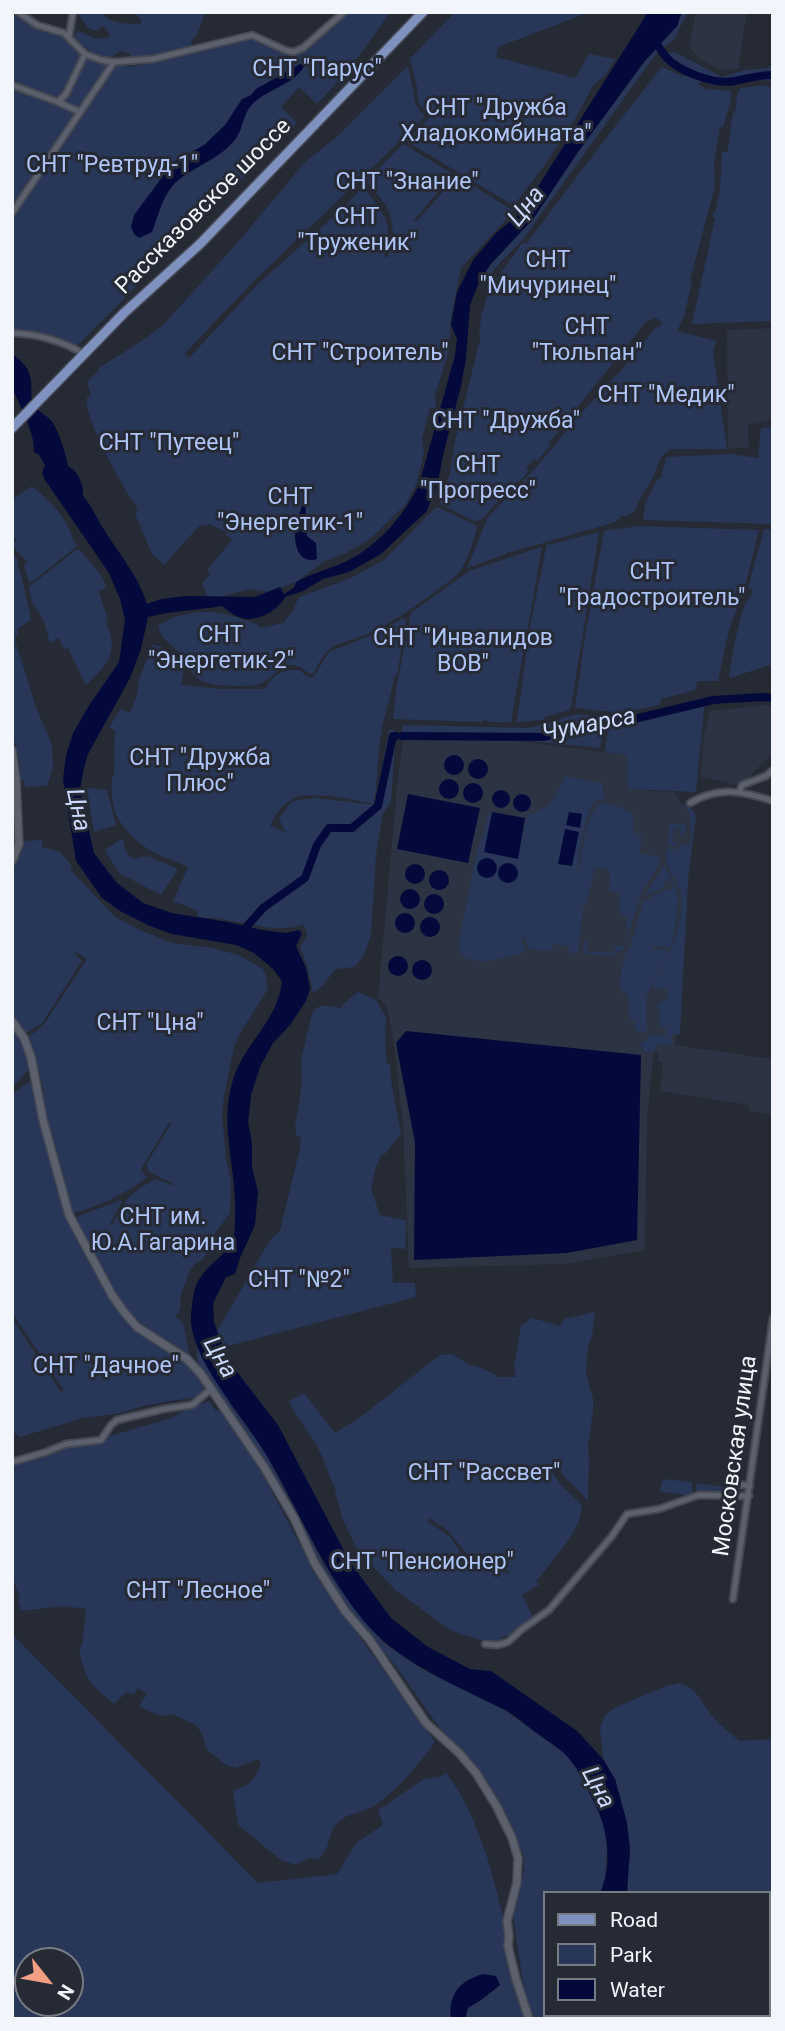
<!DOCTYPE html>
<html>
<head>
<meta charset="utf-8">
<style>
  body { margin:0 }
  #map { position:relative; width:785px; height:2031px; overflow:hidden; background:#252a34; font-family:Roboto,sans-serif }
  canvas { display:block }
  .frame { position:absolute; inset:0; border:14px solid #f2f5fc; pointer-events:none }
  .legend { position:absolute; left:543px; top:1891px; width:228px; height:126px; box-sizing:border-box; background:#252a34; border:2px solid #777b84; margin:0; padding:9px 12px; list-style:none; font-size:21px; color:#f2f5fc }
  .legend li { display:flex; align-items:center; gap:14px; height:35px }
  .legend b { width:35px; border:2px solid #777b84 }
  .north { position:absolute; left:14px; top:1947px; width:70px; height:70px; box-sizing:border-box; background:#252a34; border:2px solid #777b84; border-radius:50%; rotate:121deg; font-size:19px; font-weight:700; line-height:28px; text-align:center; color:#f2f5fc }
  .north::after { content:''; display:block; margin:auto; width:24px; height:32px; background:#f39f84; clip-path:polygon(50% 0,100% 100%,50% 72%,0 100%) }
</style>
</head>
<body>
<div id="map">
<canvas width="785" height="2031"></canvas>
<div class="frame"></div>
<ul class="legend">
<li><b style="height:9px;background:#7f92bf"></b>Road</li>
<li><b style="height:19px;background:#283658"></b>Park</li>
<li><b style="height:19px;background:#030a3b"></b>Water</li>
</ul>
<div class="north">N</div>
</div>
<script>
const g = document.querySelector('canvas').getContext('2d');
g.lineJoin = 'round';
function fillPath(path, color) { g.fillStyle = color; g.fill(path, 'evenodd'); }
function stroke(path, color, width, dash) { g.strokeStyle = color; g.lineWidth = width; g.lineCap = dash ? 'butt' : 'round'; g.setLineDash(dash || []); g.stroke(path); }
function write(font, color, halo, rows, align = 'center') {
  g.font = font + ' Roboto,sans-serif'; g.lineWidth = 6; g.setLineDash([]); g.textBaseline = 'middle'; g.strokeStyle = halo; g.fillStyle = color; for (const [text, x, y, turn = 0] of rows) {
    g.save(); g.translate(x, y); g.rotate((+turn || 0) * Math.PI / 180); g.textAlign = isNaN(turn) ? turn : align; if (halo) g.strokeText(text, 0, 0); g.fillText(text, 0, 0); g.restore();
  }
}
fillPath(new Path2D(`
  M696,12H747L738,69L721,70L698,58L689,47Z
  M773,328V418L769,419V421L748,425L749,447L728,449L727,330Z
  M766,705L773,707V754L754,771L746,787L701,777L704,736L710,711Z
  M403,739L516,741L627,755L648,791L674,792L682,804H688L696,816L688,879L680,1034H676L675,1045L773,1059V1120L770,1119V1114L749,1111V1105L660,1091L663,1062L658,1061L659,1053L654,1052L647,1119L645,1250L564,1264L409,1268L403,1125L393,1036L387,1007L378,997L397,788Z`), '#2c3343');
fillPath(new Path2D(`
  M77,12H101C110,25 126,23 141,24V19L133,12H144V14L207,12C199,21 201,34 191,41L193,46L155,55L130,58V54L120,51L110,58C94,56 84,48 74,37L77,31H79L96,39L110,37L107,30L102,26L98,31L88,28Z
  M349,12H390C368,45 345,76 317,104L299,87L281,107L297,123L77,346L35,336L12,333V13L37,28L57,33L69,41L88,58L99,62L132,67L249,37C263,39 272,48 285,53C302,60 337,24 349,12Z
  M455,12H590L498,47L496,57L575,78L589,54L616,59L605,75L593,86L575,119L544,166L515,204H511L406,141L430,117L418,102L417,86L410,59Z
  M682,12H688L674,39L657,53L647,66L525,237L495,268L488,280L483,277L490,265L533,219L578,152L644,62L677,26Z
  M675,52L722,77L745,70L769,68L773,62V81L753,80L730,85L702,81L698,84L706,89L731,91V100L723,127H720L714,164L715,186L690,280L692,283L684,316L677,331L716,341L713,352L727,449H671L661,457L652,479L638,502L635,511L627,516H621L616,522L512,552L508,551L506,554L467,568L488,517L539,464L575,420L622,369L656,327H660L662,322L656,318L646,322L548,444L550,446L537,461L534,459L526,467L529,471L519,482L517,481L481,520L474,521L441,505L440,502L450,473L454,446L481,335L479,334L482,313L491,284H493L523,242L526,244L616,125L662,67L685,77L676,66L665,64V56L667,53Z
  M408,66L416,105L425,117L256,279L185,353L189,358L258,284L340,211L363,187C383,211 395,224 384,256L387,258L394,240L391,218L386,205L366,181L403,144L453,174L414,220L416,222L457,176L514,211L461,268L451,318L449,351L435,395L436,408H430L422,439L424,452L417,483L406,504L369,540L346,553L325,561L296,582L267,592L250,589L212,599L207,596L202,584L210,574L207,570L232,540L226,535L227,532L209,524L199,526L164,565L152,554L135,514L138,509C126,492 83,420 87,397L91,396L87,382L99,370V368L143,340L163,325L239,241L305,162L339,135Z
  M767,85L773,90V321L692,324L715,218L712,217L713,213H715L720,190L722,152H727C730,138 730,127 733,113H735C737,104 735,95 741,88Z
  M773,427V524L643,520L645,505L657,479L661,478L666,457L731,454L758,458L761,428Z
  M32,486C46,498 59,509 67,525C72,533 72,539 77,546L33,581L29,582L24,566L28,562L12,546V544L17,540L12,536V500Z
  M435,508H440L477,526C475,539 466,566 457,575C452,580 445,584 440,588C417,605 393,623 367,634C337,647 329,640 314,673L310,674C287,655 282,670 264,682C254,688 210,687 200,680C191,674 187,663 180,654C170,641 163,644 158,625L168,621L171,618C210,607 221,611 258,625L259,628L283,623L293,610L299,597L351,578L384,560Z
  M638,526L759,530L745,587L729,630L718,681H698L695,690L661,699L660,705L622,713L575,708L585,637L604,531Z
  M764,529H773V664L730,678L729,674C733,651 737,627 745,605C748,599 752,596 753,590L748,588Z
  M599,532L571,708L569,710L543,718V720L517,722L529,632L546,547L547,545Z
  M541,547L542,548L511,722H490L483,719L482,722L393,719L396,690L411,613L469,571Z
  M76,550H80L103,578L106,588L99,591L108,621L106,622C120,651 107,666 86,685L68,648L64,649L59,638L50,643L44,621L32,602L29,587Z
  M12,554L19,561L17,566L20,570L31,620L17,629L18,633L15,640L36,707L52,745L53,767L47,786L25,787L24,780H20L19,757L12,735Z
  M403,618L406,621L397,675L394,677C391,699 382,720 380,742C377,763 377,783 374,804C353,800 309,789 291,800C282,804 274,817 270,826L292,835L284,830L279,818L292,801L316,798L375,805L389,730L396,731L391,801L383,814L376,854L371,935L364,955L355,967L336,969L323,985L313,993L307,965L300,947L307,935L304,925C276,932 259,926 231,921C220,918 209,918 197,917L198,911L173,901L188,867C176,861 163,858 152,851C136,843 116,823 113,804C111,795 112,785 112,776H114V772L115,730L109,728L120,709L130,713L136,698L140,677L153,644C163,648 179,654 183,666C185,671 182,680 181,685L220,689H265C272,675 283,668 300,670L305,675L313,678L329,652L379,632Z
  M702,698L704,710L696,792L628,789L627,755L604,752L611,718C644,717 670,708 702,698Z
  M575,714L606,717L600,748L510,739L401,738L403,725L529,728L551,722Z
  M565,776L601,783L605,799C601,799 598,800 595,802C586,810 579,856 577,869H579C582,855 587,804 604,803C613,803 622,809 631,812L633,814V832L639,833V836L642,837L639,853L660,857L657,867L641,894L624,948L612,957L583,953L585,940L588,939L587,951L614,953L615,946H624L628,930L626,929L628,918L621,916L622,912L619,911L620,897L617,893L609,891L610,870L595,867L587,903L583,907L578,953H569V946L552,944L551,951L529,949L524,938L521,939L525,951C507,958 484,965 465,958L459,949L460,935L476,857L488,815L492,812L485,852L517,859L527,815C553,808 554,797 565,776Z
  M87,788L107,790L116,825L94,832Z
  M689,805L696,816L688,879L680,1034H672L671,1045L655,1044L654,1052H645L640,1044L648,1039V1036H666V1027H659L660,1015L657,1005L667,998L668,992L664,988L656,989L653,986C667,961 688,919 680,890C674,872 663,870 667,849L675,850L682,844L689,845L691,841L690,815L687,808Z
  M671,824L687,825L682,836H680L681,828H674L672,842L679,843L675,847L668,844L669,830Z
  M123,838L126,852L133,859L148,856L178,869L161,895L119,873L105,850Z
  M42,840V847L60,852L71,865V870L115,917L140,930L172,943L212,948L239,955L263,969L266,976L268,989L239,1035L234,1047L224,1096L222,1114L226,1158L231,1182L230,1213L213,1236L216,1239L202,1260L194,1265L189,1272L180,1298L181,1305L180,1310L175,1316L183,1323L190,1356L152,1334L134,1321L110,1286L95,1254L74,1218L121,1200L122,1202L110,1224L112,1225C127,1197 128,1195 155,1179L175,1186V1185L148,1171L147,1163L171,1124L169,1123L141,1169L147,1178C123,1194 102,1206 73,1213L71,1211L42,1102L44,1101L42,1092L44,1090L28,1036L37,1031L45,1023L87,959L76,952L75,954L82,961L42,1023L26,1033L12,1016V868L17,862L25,841Z
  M664,865L676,887L678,900L676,922L670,948L653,946V949L669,951L668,955L646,997L647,1032L636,1031L634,1020L631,1019L628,1014L629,994L622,993V987L619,986L625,955L631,945L643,902L665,890L674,888L669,877L664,883L663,888L645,896Z
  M358,992L376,1000L386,1017L385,1039L387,1064L390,1065L392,1087L401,1133L385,1154L381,1155L376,1167L371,1189L380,1215L406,1220L405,1249L391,1248L393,1283H415L416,1297L224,1347L216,1333L270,1240L280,1231L300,1148L301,1138L296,1135L295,1127L302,1083L301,1060L312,1014C318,1001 330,1007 342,1008L344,1003Z
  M12,1025C20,1038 30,1053 30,1068L12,1088Z
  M33,1079L58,1189L70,1224L132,1326C155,1345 197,1356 205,1388L196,1397L147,1405L116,1414L83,1418L20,1437L12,1431V1318L61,1392L64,1390L12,1313V1094Z
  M595,1312L592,1336L588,1346L586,1374L593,1398V1412L588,1445L589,1460L588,1500L564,1477L560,1470L552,1472L561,1485L581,1504C585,1527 550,1563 536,1582L540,1584L522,1595L533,1617L510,1636H503L497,1645L463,1635L449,1629L396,1591L356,1548L343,1520L335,1493L336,1491C329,1476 324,1459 316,1444C307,1429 295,1417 289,1401L304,1393L335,1433L359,1418L440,1355L452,1354L470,1365L480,1367L499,1377H516L514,1366L521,1325L532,1318L561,1326L564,1319ZM429,1518L447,1530L467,1554L488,1565L509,1571L510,1574L480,1566L462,1555L450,1537L427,1521Z
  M197,1345L233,1408L265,1452L327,1570L360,1616L384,1643L422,1669L506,1711L564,1753L575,1765L603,1818L607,1847L605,1881L600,1893H545V2015H548L549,2019H535L525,1994L513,1917L524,1871L523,1854L497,1797L436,1723L395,1665L348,1611L323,1574L256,1452L204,1375L197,1360Z
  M209,1401L216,1411L221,1409L257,1464L311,1565L310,1567L435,1742C421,1762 395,1793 374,1806C362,1813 344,1813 335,1826C327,1837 331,1849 318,1860L309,1858L296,1865L281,1860L238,1825L233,1791C250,1784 255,1782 261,1764L258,1759L236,1768L226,1765L207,1750L202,1734L196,1725L172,1714L162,1716L150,1712L139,1706L147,1694L138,1688L133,1695L127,1692L114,1704C90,1684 84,1679 79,1647L82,1646L86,1609L64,1606L21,1611L18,1600L20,1598L12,1576V1464L172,1418L179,1413Z
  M663,1479L692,1482L693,1496L662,1492L660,1491Z
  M696,1483L724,1487L725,1498L723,1500L697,1497Z
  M12,1634L258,1883L337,1874L357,1842L383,1825L378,1810L424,1779L440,1777L446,1773C491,1830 507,1936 521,2006L525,2019H465L468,2008L481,2000L500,1985L450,2011L451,2019H12ZM28,1961H70V2003H28Z
  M679,1683C694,1686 699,1697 707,1709C714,1721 729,1731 739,1741L771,1739L773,1741V2019H569V2015H769V1893H627L630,1849L627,1823L615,1779L603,1759L600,1728L605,1715L616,1707L666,1686Z`), '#283658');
fillPath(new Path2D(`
  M648,12H682L677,26L644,62L578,152L533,219L490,265L483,276L485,279L484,282H479L470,305L466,359L461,386L444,451L438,482L427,511L381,554L349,572L323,579L303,591L285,597C279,610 256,623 242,618C234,616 228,611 222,606C197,610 172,611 148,617L141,649L130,678L88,754L84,768L80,789L94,853L116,882L143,903L172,913L228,922L262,930L286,933L299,930L302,934L296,946L306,968L310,988L306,1001L290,1025L273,1043L260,1067L251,1095L248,1123L252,1142V1167L258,1192L255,1225L240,1258L235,1274L226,1277L213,1304L214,1322L223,1347L237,1372L278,1425L350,1562L391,1618L428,1647L470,1669L491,1671L577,1731L603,1759L615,1779L627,1823L630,1849L627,1893H600C613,1864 608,1829 594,1802C585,1786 578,1767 565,1754C558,1747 547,1741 538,1734C528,1727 518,1718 507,1711C496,1705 483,1700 472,1694C430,1673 388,1653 359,1615C321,1566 298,1509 267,1456C246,1419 189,1359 191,1316C192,1304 193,1288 200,1278C209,1264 226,1255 232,1240C235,1234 235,1225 235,1218C238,1172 218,1125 233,1080C244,1043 278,1021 282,981L273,969L254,953L236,945L172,934L150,926L120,911L102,898L76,861L63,779L66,756L73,733L90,704L119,662L125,620L120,599L109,573L45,480L42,473L45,465L39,455L34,452L33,440L29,426L12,387V354C22,361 30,369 31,381C32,389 30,395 33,403C39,414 48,415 53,423C59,433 66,454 68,466C78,471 84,485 83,496C92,506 96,517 103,528C119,554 138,575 147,604L161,599L186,596L255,597L280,587L284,594L294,588L296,582C312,573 330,569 347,561C379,545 403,516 419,485L455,355L457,339L451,325L457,292L473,260L497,232L516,217L539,185Z
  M307,60C300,82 272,88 257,100C242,111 245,126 236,138C223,158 192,167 175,183C163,195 158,216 152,232L139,238L134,234L131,227L134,215L169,168L175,161L204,145L225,125L242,99L251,95L256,89Z
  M305,497L307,536L316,543L317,559C301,564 295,549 295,535C294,528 302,506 305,497Z
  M444 765a10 10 0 1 1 20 0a10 10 0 1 1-20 0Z
  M468 769a10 10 0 1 1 20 0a10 10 0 1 1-20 0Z
  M439 789a10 10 0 1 1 20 0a10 10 0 1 1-20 0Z
  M463 793a10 10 0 1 1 20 0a10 10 0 1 1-20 0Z
  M492 799a9 9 0 1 1 18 0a9 9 0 1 1-18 0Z
  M513 803a9 9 0 1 1 18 0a9 9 0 1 1-18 0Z
  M408,794L480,808L468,863L397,849Z
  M492,812L525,818L518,859L484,852Z
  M569,812L582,814L580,828L566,825Z
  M565,829L579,832L572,866L558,864Z
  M477 868a10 10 0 1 1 20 0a10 10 0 1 1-20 0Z
  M498 873a10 10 0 1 1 20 0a10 10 0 1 1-20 0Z
  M405 874a10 10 0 1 1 20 0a10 10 0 1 1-20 0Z
  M429 880a10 10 0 1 1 20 0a10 10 0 1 1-20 0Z
  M400 899a10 10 0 1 1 20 0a10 10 0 1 1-20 0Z
  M424 904a10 10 0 1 1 20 0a10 10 0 1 1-20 0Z
  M395 923a10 10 0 1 1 20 0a10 10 0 1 1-20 0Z
  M420 927a10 10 0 1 1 20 0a10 10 0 1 1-20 0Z
  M388 966a10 10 0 1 1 20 0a10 10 0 1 1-20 0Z
  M412 970a10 10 0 1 1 20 0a10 10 0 1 1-20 0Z
  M406,1031L641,1055L637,1240L567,1253L414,1260L415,1143L396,1043Z
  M483,1974L496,1976L500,1985L481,2000L468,2008L465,2019H451C448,1993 460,1981 483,1974Z`), '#030a3b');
stroke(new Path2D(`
  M652,38C657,44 661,50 665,56C679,72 714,85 735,81C748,78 760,75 773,75
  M403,736L543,737L595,725L622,722L713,700L762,697L773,698
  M240,934L263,908L305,878L317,845L329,828H352L378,806L393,736H396`), '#030a3b', 8);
const minor = new Path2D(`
  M18,12L37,25L64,33L85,54L101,60L114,62L153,59L252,35L285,50L293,52L303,48L344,12
  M69,37L73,12
  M12,85L58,102
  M80,112L58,102L66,94L85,54
  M12,213L114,62
  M12,333C38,334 62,341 84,354
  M740,791L742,785L766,776L773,770
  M690,803C719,786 742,791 773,801
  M12,1462L46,1452L66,1444L101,1440L111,1425L117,1420L164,1409L192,1405L210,1390
  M749,1496H737L730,1489L731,1486L736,1484L750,1486
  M733,1599L773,1318
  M485,1644L498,1645L508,1642L521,1630L549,1610L612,1536L627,1514L659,1509L699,1495L737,1496`);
const tertiary = new Path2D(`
  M12,750L16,779L19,844L12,861
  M12,1021L24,1038L31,1057L43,1120L69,1215L112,1295L124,1312L137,1327L187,1359L201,1374L264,1467L294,1518L315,1564L345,1611L369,1639L426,1723L459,1753L476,1773L497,1807L512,1838L518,1858L517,1882L507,1921L509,1936L508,1946L516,1979L529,2019`);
const primary = new Path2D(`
  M12,428L124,313L200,244L423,12`);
stroke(minor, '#454852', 9);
stroke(tertiary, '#454852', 10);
stroke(primary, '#454852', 12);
stroke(minor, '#5b606c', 5);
stroke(tertiary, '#5b606c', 7);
stroke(primary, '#7f92bf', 9);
write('23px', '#afc4f6', '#252a34', [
  ["СНТ \"Парус\"",317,70],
  ["СНТ \"Дружба",496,109],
  ["Хладокомбината\"",496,135],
  ["СНТ \"Ревтруд-1\"",112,166],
  ["СНТ \"Знание\"",407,183],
  ["СНТ",357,218],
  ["\"Труженик\"",357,244],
  ["СНТ",548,261],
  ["\"Мичуринец\"",548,287],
  ["СНТ",587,328],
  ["\"Тюльпан\"",587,354],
  ["СНТ \"Строитель\"",360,354],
  ["СНТ \"Медик\"",666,396],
  ["СНТ \"Дружба\"",506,422],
  ["СНТ \"Путеец\"",169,444],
  ["СНТ",478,466],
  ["\"Прогресс\"",478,492],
  ["СНТ",290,498],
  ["\"Энергетик-1\"",290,524],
  ["СНТ",652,573],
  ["\"Градостроитель\"",652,599],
  ["СНТ",221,636],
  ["\"Энергетик-2\"",221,662],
  ["СНТ \"Инвалидов",463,639],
  ["ВОВ\"",463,665],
  ["СНТ \"Дружба",200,759],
  ["Плюс\"",200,785],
  ["СНТ \"Цна\"",150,1024],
  ["СНТ им.",163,1218],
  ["Ю.А.Гагарина",163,1244],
  ["СНТ \"№2\"",299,1281],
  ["СНТ \"Дачное\"",106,1367],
  ["СНТ \"Рассвет\"",484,1474],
  ["СНТ \"Пенсионер\"",422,1563],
  ["СНТ \"Лесное\"",198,1592]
]);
write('23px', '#f2f5fc', '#252a34', [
  ["Рассказовское шоссе",204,207,-45],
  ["Московская улица",736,1456,-82]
]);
write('italic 24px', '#ccdbfd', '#252a34', [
  ["Цна",527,207,-52],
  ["Чумарса",589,726,-11],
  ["Цна",77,810,78],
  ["Цна",219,1358,60],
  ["Цна",597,1788,62]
]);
</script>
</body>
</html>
